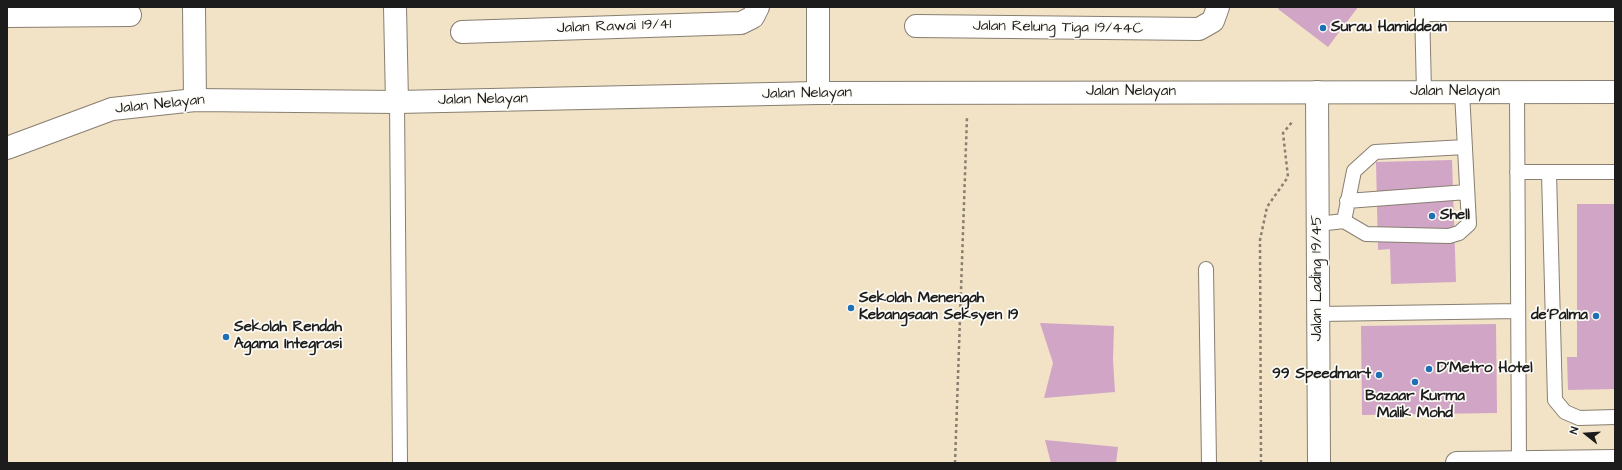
<!DOCTYPE html>
<html>
<head>
<meta charset="utf-8">
<style>
  body { margin:0 }
  #map { position:relative; width:1622px; height:470px; overflow:hidden; background:#f2e2c6; font-family:"Architects Daughter",sans-serif }
  canvas { display:block }
  .frame { position:absolute; inset:0; border:8px solid #1c1c1c; pointer-events:none }
  .north { position:absolute; left:1566px; top:414px; width:40px; height:40px; -webkit-text-stroke:3px #fdfcf7; paint-order:stroke; rotate:287deg; font-size:11px; font-weight:700; line-height:16px; text-align:center; color:#1c1c1c }
  .north::after { content:''; display:block; margin:auto; width:14px; height:18px; background:#1c1c1c; clip-path:polygon(50% 0,100% 100%,50% 72%,0 100%) }
</style>
</head>
<body>
<div id="map">
<canvas width="1622" height="470"></canvas>
<div class="frame"></div>
<div class="north">N</div>
</div>
<script>
const g = document.querySelector('canvas').getContext('2d');
g.lineJoin = 'round';
function fillPath(path, color) { g.fillStyle = color; g.fill(path, 'evenodd'); }
function stroke(path, color, width, dash) { g.strokeStyle = color; g.lineWidth = width; g.lineCap = dash ? 'butt' : 'round'; g.setLineDash(dash || []); g.stroke(path); }
function write(font, color, halo, rows, align = 'center') {
  g.font = font + ' "Architects Daughter",sans-serif'; g.lineWidth = 3.5; g.setLineDash([]); g.textBaseline = 'middle'; g.strokeStyle = halo; g.fillStyle = color; for (const [text, x, y, turn = 0] of rows) {
    g.save(); g.translate(x, y); g.rotate((+turn || 0) * Math.PI / 180); g.textAlign = isNaN(turn) ? turn : align; if (halo) g.strokeText(text, 0, 0); g.fillText(text, 0, 0); g.restore();
  }
}
fillPath(new Path2D(`
  M1279,7H1358L1328,47L1278,9Z
  M1452,160L1456,282L1391,284L1390,249L1378,250L1376,162Z
  M1577,204H1615V389L1568,390L1567,357H1577Z
  M1040,323L1114,326L1113,360L1115,392L1044,398L1053,363Z
  M1496,324L1497,413L1362,415L1361,326Z
  M1045,440L1118,447L1116,463H1051Z`), '#d1a5c5');
const lane = new Path2D(`
  M1422,7L1424,92
  M1422,14H1615
  M1517,93L1519,462
  M397,102L400,463
  M1517,172H1615
  M1549,173L1555,400L1565,412L1579,418L1615,417
  M1347,201L1467,192
  M1344,221L1354,171L1375,152L1465,147
  M1318,224L1344,221L1366,234L1449,236L1459,233L1469,224L1462,92
  M1206,269L1209,463
  M1319,314L1518,311`);
const street = new Path2D(`
  M194,7L195,100
  M395,7L397,102
  M7,16L130,15
  M916,26L1199,29L1213,21L1218,7
  M462,32L741,23L753,17L758,7
  M1317,92L1319,463
  M818,93V7
  M1457,463L1615,461`);
const secondary = new Path2D(`
  M7,148L112,109L195,100L397,102L818,93L1615,92`);
stroke(lane, '#877f71', 16);
stroke(street, '#877f71', 24);
stroke(secondary, '#877f71', 24);
stroke(new Path2D(`
  M955,463L967,117
  M1261,463L1260,240L1267,207L1288,177L1283,133L1293,121`), '#877f71', 2.5, [3, 3]);
stroke(lane, '#fff', 14);
stroke(street, '#fff', 22);
stroke(secondary, '#fff', 22);
for (const [x, y, r, color] of [
  [1323,28,4,"#1f6fb2"],
  [1432,216,4,"#1f6fb2"],
  [851,308,4,"#1f6fb2"],
  [1596,316,4,"#1f6fb2"],
  [226,337,4,"#1f6fb2"],
  [1429,369,4,"#1f6fb2"],
  [1379,375,4,"#1f6fb2"],
  [1415,382,4,"#1f6fb2"]
]) { const dot = new Path2D(); dot.arc(x, y, r, 0, 2 * Math.PI); g.fillStyle = color; g.fill(dot); stroke(dot, '#fdfcf7', 1.5); }
write('15px', '#1c1c1c', '#fdfcf7', [
  ["Jalan Rawai 19/41",614,27,-2],
  ["Jalan Relung Tiga 19/44C",1058,28,1],
  ["Jalan Nelayan",1131,92],
  ["Jalan Nelayan",1455,92],
  ["Jalan Nelayan",807,94,-1],
  ["Jalan Nelayan",483,100,-1],
  ["Jalan Nelayan",160,105,-6],
  ["Jalan Lading 19/45",1318,278,-90]
]);
write('bold 15px', '#1c1c1c', '#fdfcf7', [
  ["Surau Hamiddean",1331,28],
  ["Shell",1440,216],
  ["Sekolah Menengah",859,299],
  ["Kebangsaan Seksyen 19",859,316],
  ["de'Palma",1588,316,"right"],
  ["Sekolah Rendah",234,328],
  ["Agama Integrasi",234,345],
  ["D'Metro Hotel",1437,369],
  ["99 Speedmart",1371,375,"right"],
  ["Bazaar Kurma",1415,397,"center"],
  ["Malik Mohd",1415,414,"center"]
], 'left');
</script>
</body>
</html>
